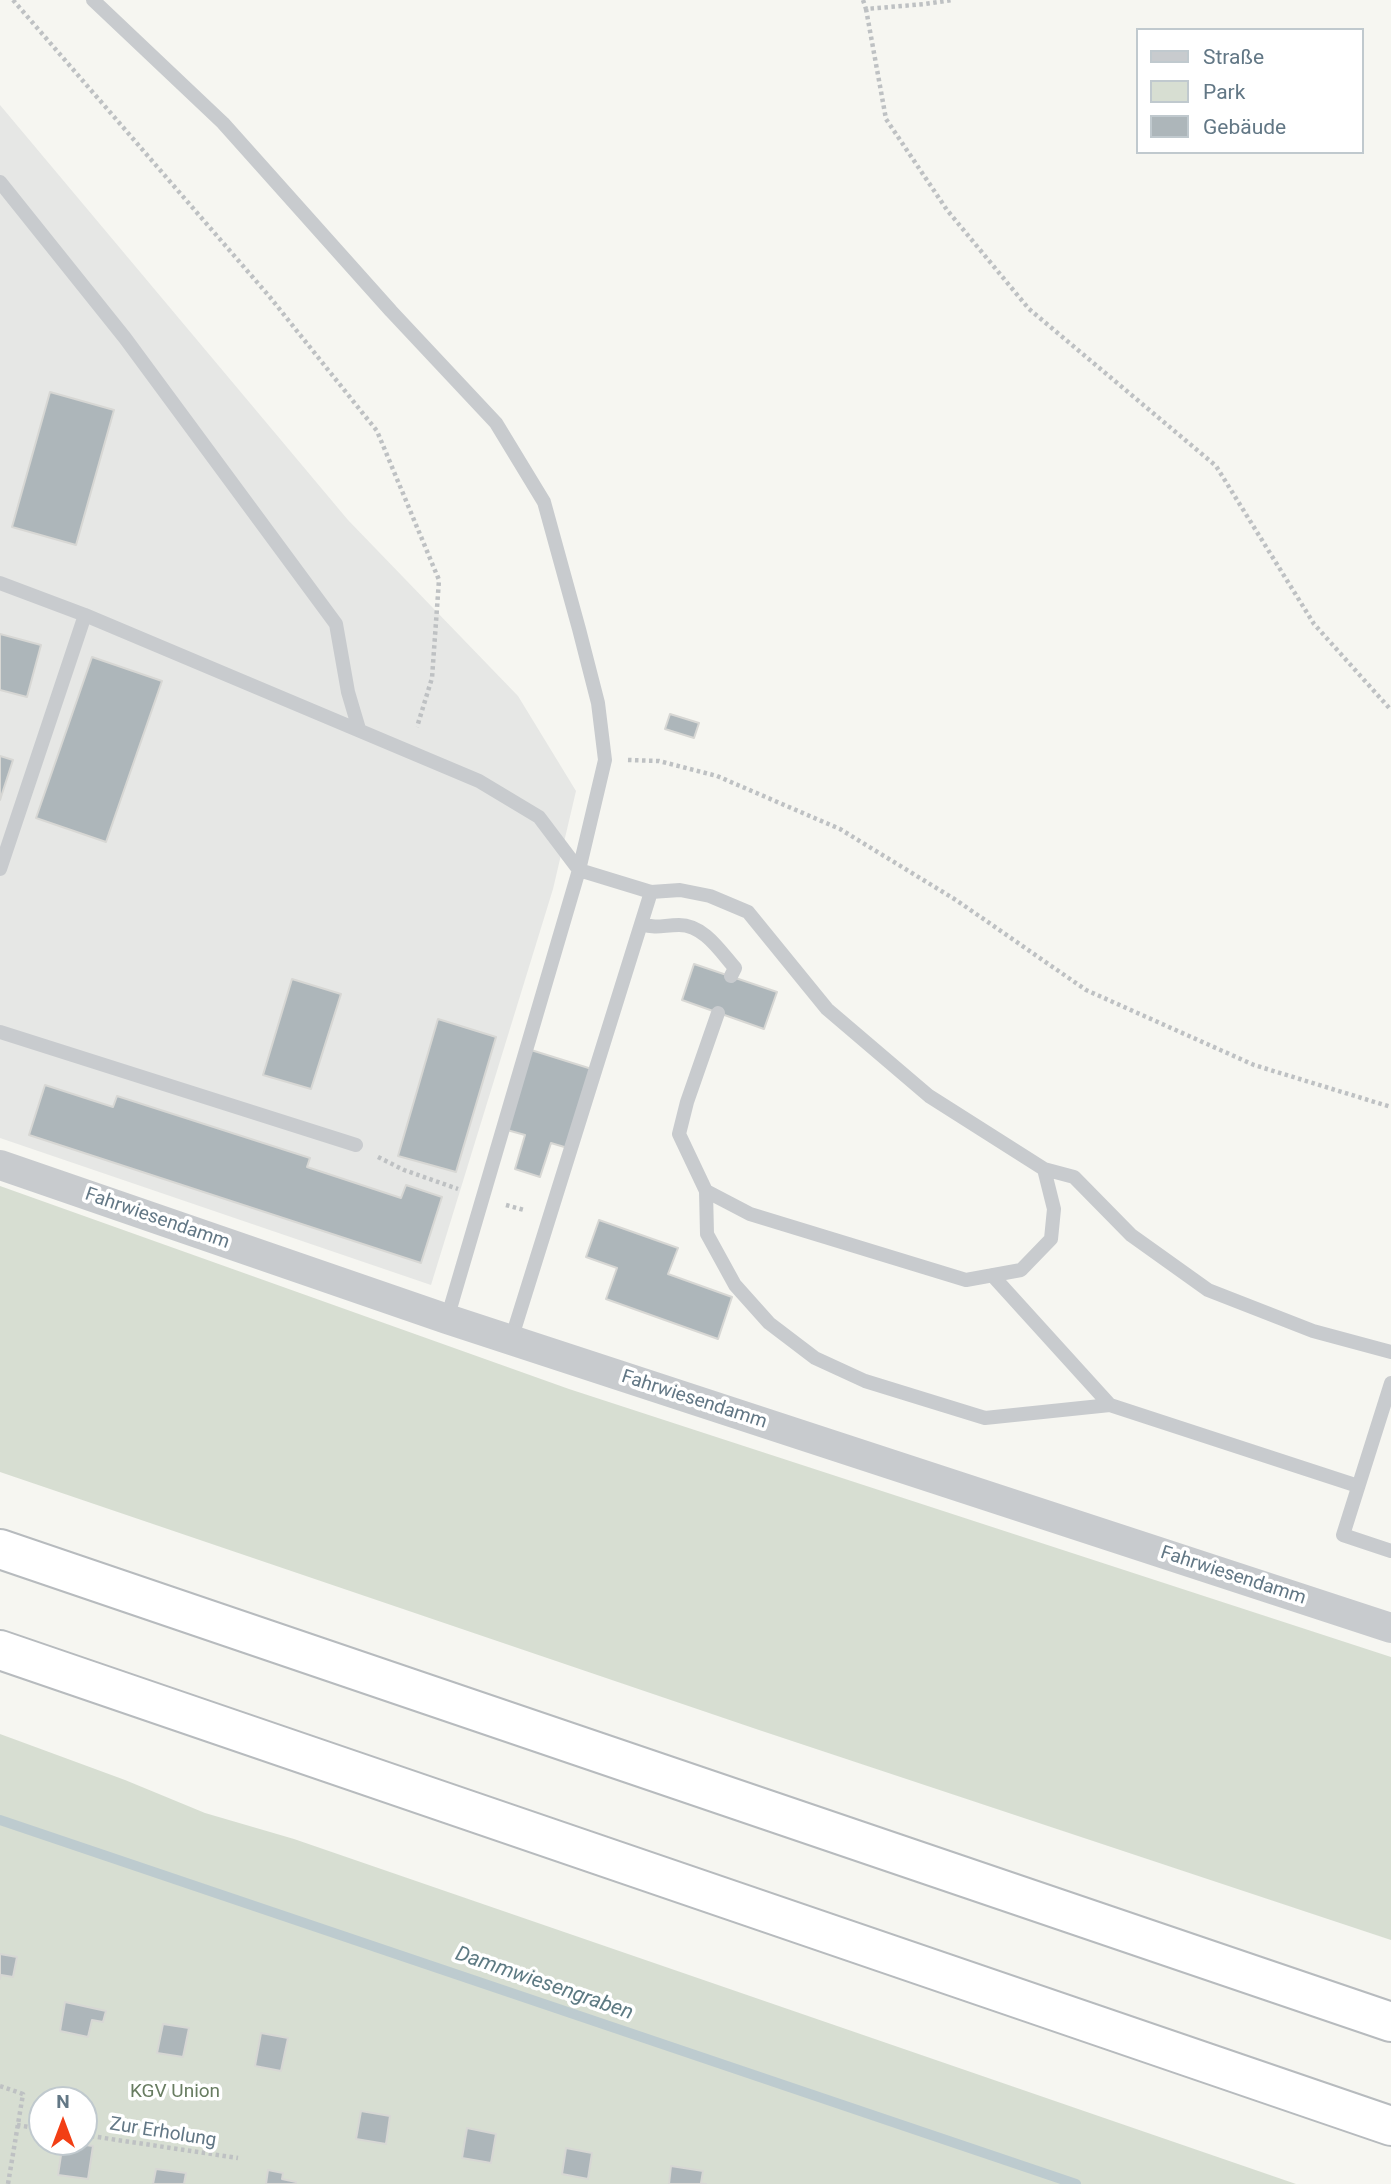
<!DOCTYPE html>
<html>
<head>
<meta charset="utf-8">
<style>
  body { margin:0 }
  #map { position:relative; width:1391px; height:2184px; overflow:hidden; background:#f6f6f1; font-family:Roboto,sans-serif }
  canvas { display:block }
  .legend { position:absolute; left:1136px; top:28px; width:228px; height:126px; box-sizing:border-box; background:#fff; border:2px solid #c0c9ce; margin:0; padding:9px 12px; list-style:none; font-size:21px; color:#627785 }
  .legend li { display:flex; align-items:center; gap:14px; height:35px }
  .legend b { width:35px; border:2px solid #c0c9ce }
  .north { position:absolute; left:28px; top:2086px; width:70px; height:70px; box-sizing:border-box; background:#fff; border:2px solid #c0c9ce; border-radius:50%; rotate:0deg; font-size:19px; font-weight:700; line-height:28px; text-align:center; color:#627785 }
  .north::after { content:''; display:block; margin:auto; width:24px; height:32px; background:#f23f15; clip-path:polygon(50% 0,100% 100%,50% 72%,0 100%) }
</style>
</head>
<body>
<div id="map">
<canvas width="1391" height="2184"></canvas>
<ul class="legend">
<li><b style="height:9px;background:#c8cbce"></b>Straße</li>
<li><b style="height:19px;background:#d7ded2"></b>Park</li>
<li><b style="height:19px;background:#adb6ba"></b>Gebäude</li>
</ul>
<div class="north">N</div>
</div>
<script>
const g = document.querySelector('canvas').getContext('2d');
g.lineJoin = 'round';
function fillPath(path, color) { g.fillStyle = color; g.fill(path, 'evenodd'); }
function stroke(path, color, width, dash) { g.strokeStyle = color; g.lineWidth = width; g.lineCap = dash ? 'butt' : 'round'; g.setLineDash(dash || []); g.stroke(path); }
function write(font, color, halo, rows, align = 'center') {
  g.font = font + ' Roboto,sans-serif'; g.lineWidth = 7; g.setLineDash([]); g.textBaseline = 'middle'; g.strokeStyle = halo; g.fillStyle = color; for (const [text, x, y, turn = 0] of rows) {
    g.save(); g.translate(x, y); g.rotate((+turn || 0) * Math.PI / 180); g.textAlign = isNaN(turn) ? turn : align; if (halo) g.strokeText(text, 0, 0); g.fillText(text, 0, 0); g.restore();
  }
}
fillPath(new Path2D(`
  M0,105L348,520L518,696L576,791L553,889L431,1285L0,1138Z`), '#e6e7e5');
fillPath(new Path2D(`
  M0,1186L569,1389L1391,1657V1940L759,1730L0,1472Z
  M0,1734L125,1780L205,1813L294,1839L1296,2184H0ZM42,2100H84V2142H42Z`), '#d7ded2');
stroke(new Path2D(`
  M0,1820L1076,2184`), '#bdcbcf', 10);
const building = new Path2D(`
  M50,392L114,410L76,545L12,527Z
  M0,634L41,645L27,697L0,690Z
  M92,657L162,681L106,842L36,818Z
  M670,714L699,723L694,738L665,729Z
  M0,756L13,760L0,800Z
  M694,964L777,992L764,1029L682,1000Z
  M292,979L341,994L311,1089L263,1075Z
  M438,1019L496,1037L456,1172L398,1156Z
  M531,1050L595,1070L571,1149L551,1143L540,1177L515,1169L525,1135L507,1130Z
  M45,1085L113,1107L117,1096L310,1158L307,1167L401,1198L406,1185L442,1197L421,1263L29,1135Z
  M599,1220L678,1248L668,1274L732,1297L718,1339L606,1299L617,1268L586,1257Z
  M0,1954L17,1957L13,1977L1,1975L0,1979Z
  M65,2002L106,2011L103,2022L92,2020L88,2037L60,2031Z
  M163,2024L189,2028L183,2057L157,2053Z
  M261,2033L288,2038L281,2071L255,2066Z
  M361,2111L390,2116L386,2144L356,2139Z
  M467,2128L496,2134L491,2163L462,2158Z
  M63,2142L93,2146L88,2179L58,2175Z
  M566,2148L592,2153L588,2179L562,2174Z
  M671,2166L703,2171L701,2183L706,2184H669Z
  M156,2169L186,2173L184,2184H153Z
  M268,2170L283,2173L282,2179L296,2182V2184H266Z`);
fillPath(building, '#adb6ba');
stroke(building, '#d7d7d4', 2);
const motorway = new Path2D(`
  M0,1549L1391,2022
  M0,1650L1391,2126`);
stroke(motorway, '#b7bbbe', 42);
stroke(new Path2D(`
  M13,0L269,296L377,431L439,580L432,678L417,727
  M863,0L866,9L925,4L952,0
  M866,9L886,119L947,210L1029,309L1216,466L1314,624L1391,710
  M628,760L659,761L717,776L840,829L956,900L1086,990L1254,1065L1391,1107
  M378,1157L404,1170L458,1189
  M506,1205L524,1210
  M0,2086L23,2094L8,2184
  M17,2125L42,2129
  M84,2135L238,2158`), '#bec1c3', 4.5, [3.5, 3.5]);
stroke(new Path2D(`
  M93,0L223,123L391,311L496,423L544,502L579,629L598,703L605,760L579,870L447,1319
  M0,182L125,338L336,624L348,692L359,729
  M0,583L85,615L479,781L539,817L579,870L651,892L680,890L710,896L748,912L827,1009L929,1096L1044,1169L1054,1209L1051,1239L1021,1270L966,1280L750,1214L706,1191L679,1134L687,1102L718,1013
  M0,869L85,615
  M641,924C658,929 663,925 679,925C704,925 720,951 735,968L731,976
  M0,1032L356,1145
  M1044,1169L1074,1177L1131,1235L1208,1290L1313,1331L1391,1352
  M706,1191L707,1234L735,1285L769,1323L815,1358L865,1381L985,1418L1110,1405L1358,1486
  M992,1275L1110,1405
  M511,1340L651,892
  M1391,1383L1343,1535L1391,1551`), '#c8cbce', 14);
stroke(new Path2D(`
  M0,1165L447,1319L1391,1628`), '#c8cbce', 30);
stroke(motorway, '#fff', 38);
write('19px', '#627785', '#fff', [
  ["Fahrwiesendamm",157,1219,19],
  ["Fahrwiesendamm",694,1400,18],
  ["Fahrwiesendamm",1233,1576,18],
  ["Zur Erholung",163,2133,9]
]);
write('19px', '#687c61', '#fff', [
  ["KGV Union",175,2092]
]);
write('italic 21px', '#5d7a83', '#fff', [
  ["Dammwiesengraben",544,1984,19]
]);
</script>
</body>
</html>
